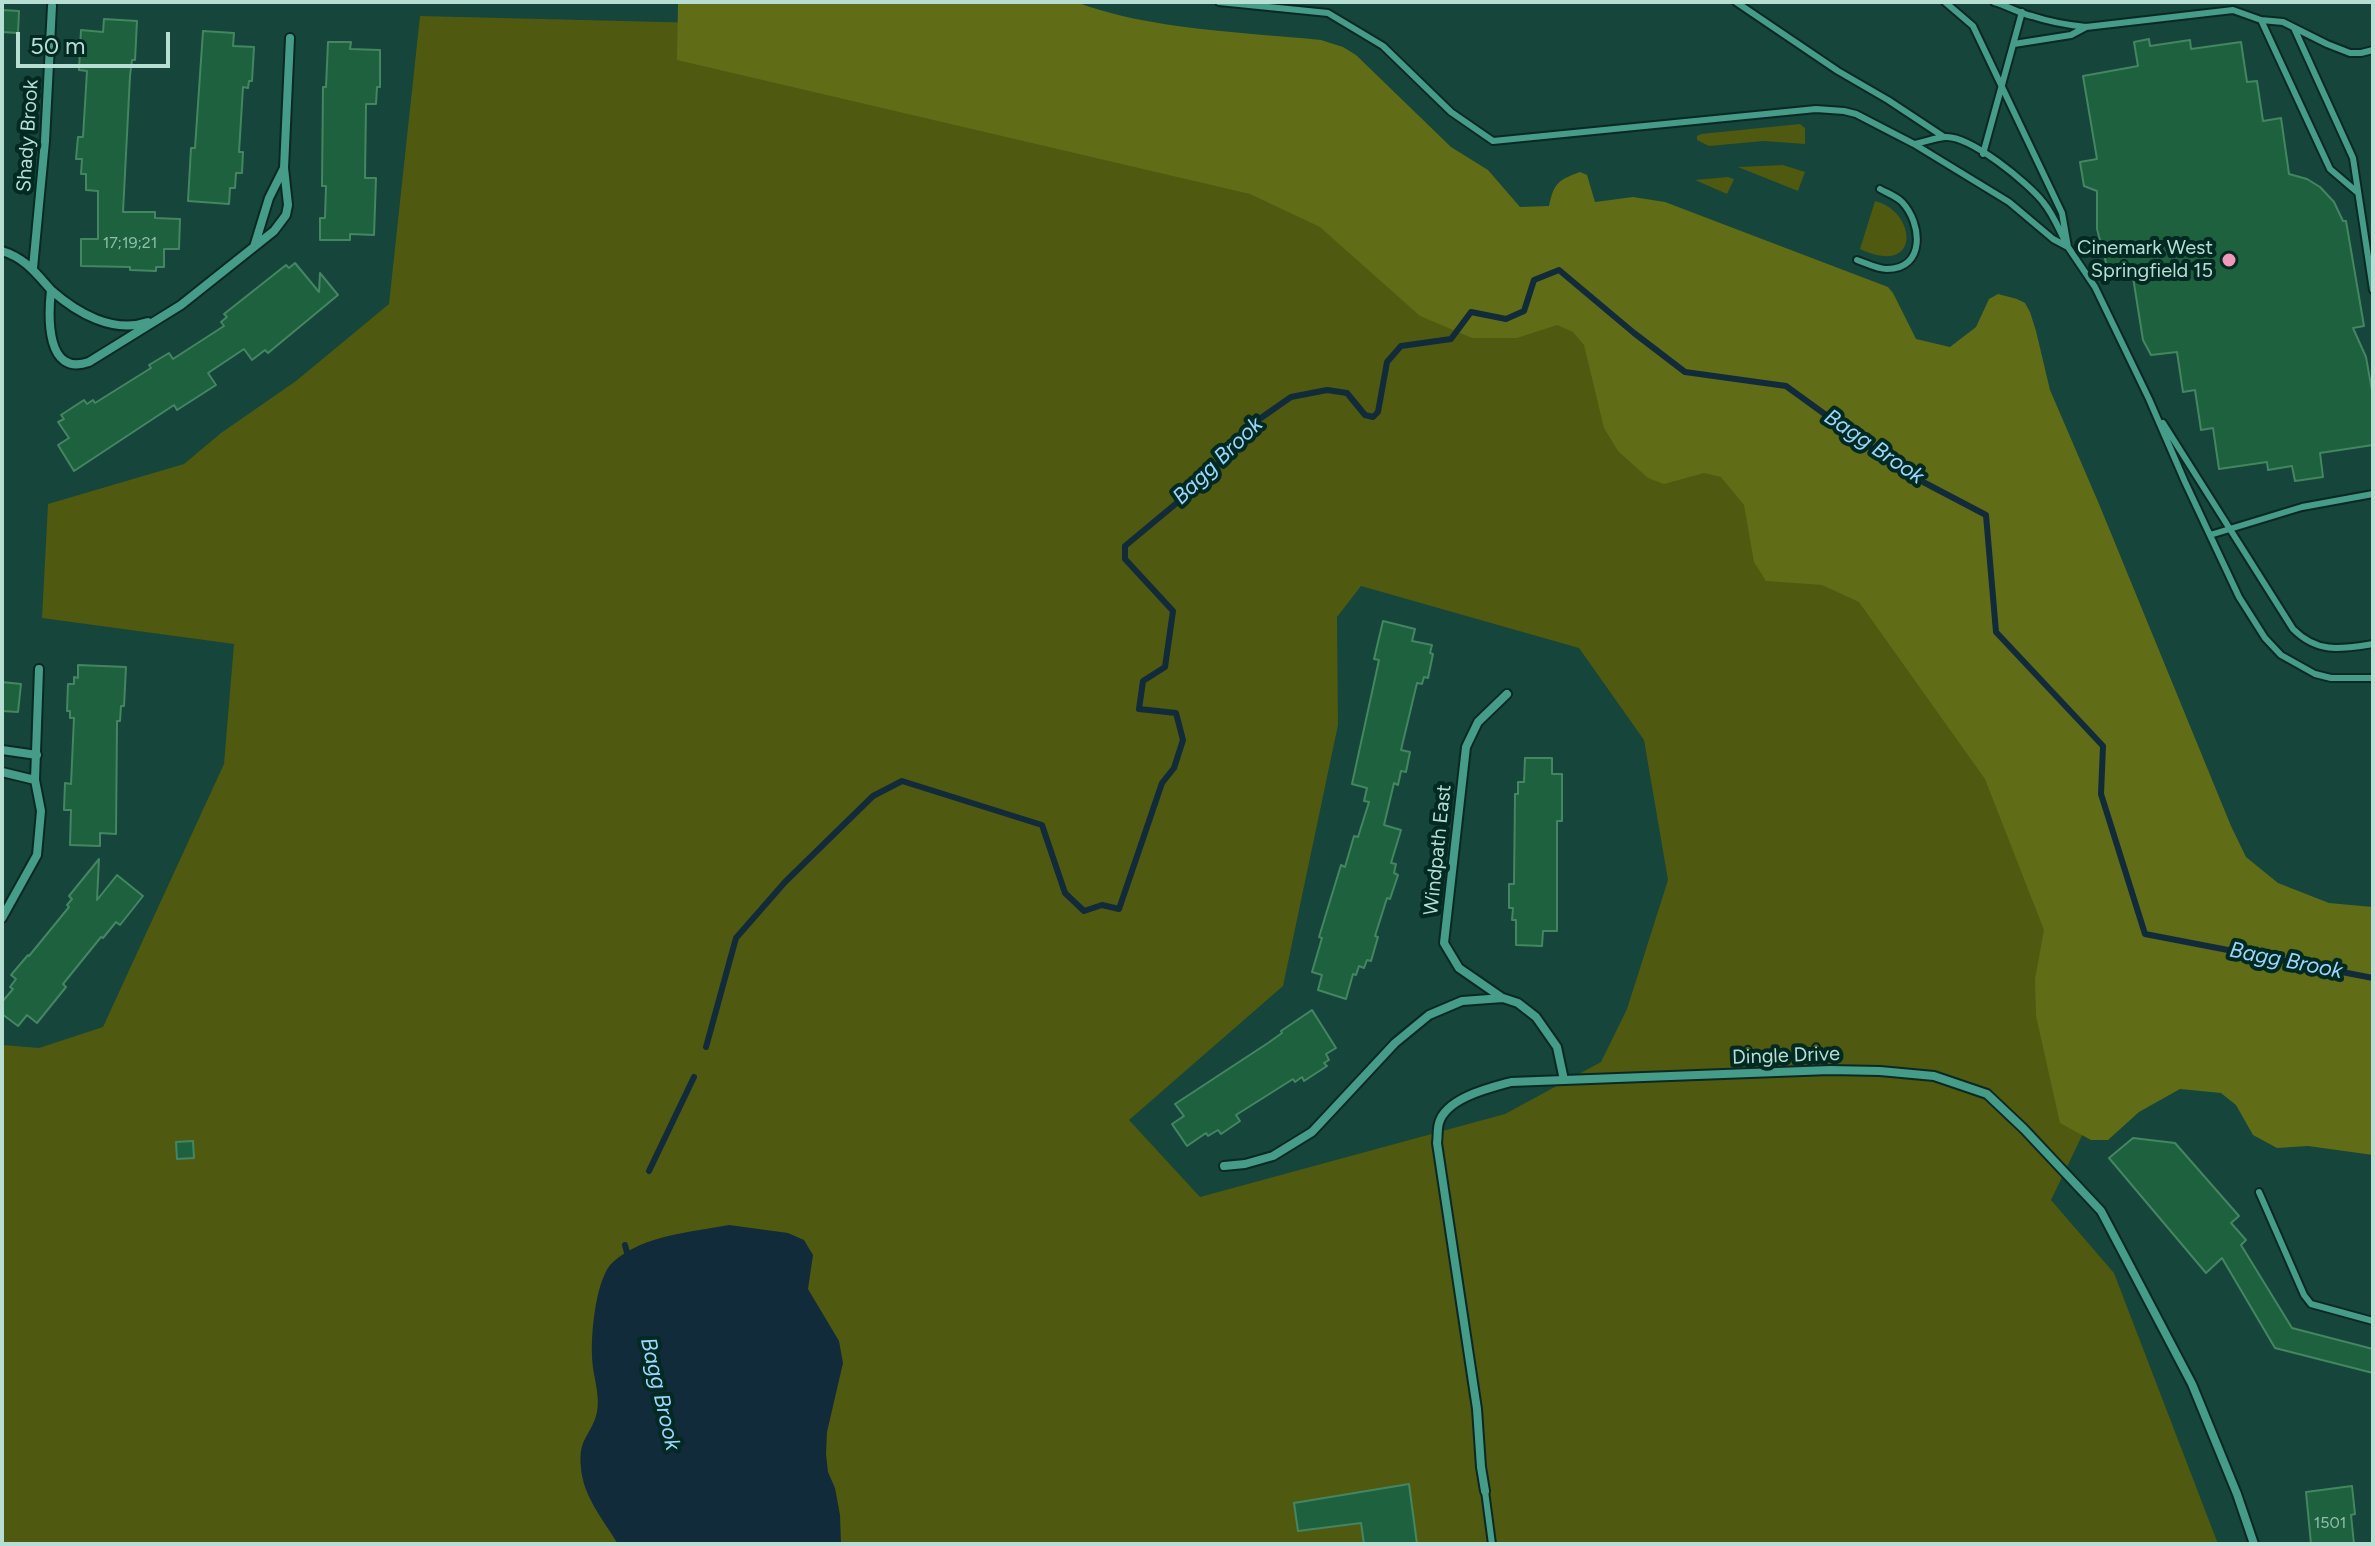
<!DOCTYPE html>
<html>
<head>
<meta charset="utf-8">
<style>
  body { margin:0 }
  #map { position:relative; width:2375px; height:1546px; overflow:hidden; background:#15453b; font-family:Figtree,sans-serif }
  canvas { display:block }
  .frame { position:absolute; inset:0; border:4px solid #b6ded3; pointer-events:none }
  .scale { position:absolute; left:16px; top:32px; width:154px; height:36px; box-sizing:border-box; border:4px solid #b6ded3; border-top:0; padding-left:10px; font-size:24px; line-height:28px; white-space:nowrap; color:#b6ded3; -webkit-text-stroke:6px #022922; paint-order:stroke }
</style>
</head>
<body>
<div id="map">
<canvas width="2375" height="1546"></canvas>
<div class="frame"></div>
<div class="scale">50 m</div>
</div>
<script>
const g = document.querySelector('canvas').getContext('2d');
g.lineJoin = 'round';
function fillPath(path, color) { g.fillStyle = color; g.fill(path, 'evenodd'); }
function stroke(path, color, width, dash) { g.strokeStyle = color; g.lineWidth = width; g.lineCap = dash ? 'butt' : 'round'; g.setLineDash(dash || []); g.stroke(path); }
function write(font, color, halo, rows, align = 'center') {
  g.font = font + ' Figtree,sans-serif'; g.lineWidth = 8; g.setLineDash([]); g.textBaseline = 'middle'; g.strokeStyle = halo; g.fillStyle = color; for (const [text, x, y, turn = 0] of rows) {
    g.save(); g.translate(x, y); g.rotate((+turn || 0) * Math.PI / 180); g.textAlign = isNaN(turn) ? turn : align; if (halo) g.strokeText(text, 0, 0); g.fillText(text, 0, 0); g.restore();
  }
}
fillPath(new Path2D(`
  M420,16L704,23L1443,183L2018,752L2092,1115L2051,1200L2114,1273L2218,1544H2V1045L39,1048L103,1027L224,764L234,644L42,618L48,504L184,464L221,433L296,381L389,304ZM1361,586L1579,648L1644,740L1668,880L1627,1009L1601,1062L1505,1114L1200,1197L1129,1120L1283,986L1338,725L1337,617Z
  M1800,124L1805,128V144L1764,141L1709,146L1697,140V136L1701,134Z
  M1783,165L1805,172L1798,191L1738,167Z
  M1728,177L1734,179L1727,194L1695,180Z
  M1875,201C1917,211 1922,278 1860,249Z`), '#505910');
fillPath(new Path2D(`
  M678,2H1076C1150,30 1243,32 1321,40L1343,47L1356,55L1451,147L1488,170L1520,207L1549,206C1554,183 1558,180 1580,172L1587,175L1595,202L1633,197L1665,202L1888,287L1893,293L1916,339L1950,347L1976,327L1989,299L1998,294L2017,299L2025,303L2030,312L2036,331L2050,390L2099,504L2231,826L2246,857L2278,883L2329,903L2373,907V1155L2308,1146L2277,1148L2253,1135L2236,1105L2221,1093L2180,1089L2139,1112L2108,1140H2091L2060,1123L2036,1016L2035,979L2044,930L1985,779L1859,602L1822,585L1766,581L1754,562L1744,505L1721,477L1704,473L1664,484L1648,478L1618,451L1604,428L1584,345L1573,332L1557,325L1517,338H1472L1420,316L1320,227L1250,194L677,60Z`), '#616c17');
fillPath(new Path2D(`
  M729,1225L788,1233L804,1240L813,1255L808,1289L839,1341L843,1363L827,1432L826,1454L828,1472L835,1488L840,1515L841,1544H618C604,1521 583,1496 581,1468C578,1439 589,1438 596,1416C602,1397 592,1375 592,1355C591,1332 596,1277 613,1262C643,1235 692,1232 729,1225Z`), '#112b3a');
stroke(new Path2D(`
  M706,1047L736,938L785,882L873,796L902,781L1042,825L1065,893L1084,911L1102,905L1119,909L1162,783L1174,768L1183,740L1176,713L1139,709L1143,681L1165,667L1173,611L1125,559V546L1208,477L1248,427L1291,397L1327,390L1347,393L1365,415L1373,417L1378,412L1387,362L1401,346L1451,339L1471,312L1506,319L1524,311L1534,280L1559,270L1634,333L1685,372L1786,386L1906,473L1986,515L1996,632L2103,746L2101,794L2145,934L2373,978
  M649,1171L694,1077
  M625,1245L629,1260`), '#112b3a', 6);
const building = new Path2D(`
  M2,10L19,11L18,33L2,32Z
  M104,19L137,21L135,60H132L130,76L123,212H155V218L180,219L179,249H164V267H156V271L130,270V267L81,266V239H98V191L86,190V174H81L82,159H76L78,137H83L87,71L79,70L81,30L103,32Z
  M203,31L234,33L233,46L254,47L252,81H249L248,88L243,87L239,152H243L242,173H236L235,188H230L229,204L188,201L191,148H195Z
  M2149,39L2150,46L2190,40L2191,49L2241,42L2247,82L2257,81L2263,121L2281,118L2289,174L2307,179L2320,187L2334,202L2343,221H2346L2364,326L2353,328L2366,357L2373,396V445L2320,453L2323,477L2295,481L2292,466L2268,470L2267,462L2219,469L2213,428L2201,430L2195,390L2183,392L2177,352L2151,355L2143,340L2132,271L2109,274L2097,229V191L2084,186L2080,162L2097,159L2083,76L2138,66L2134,42Z
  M328,42H351L350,49L380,50V87H377L376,104H366L365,178H376L374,235L350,234V240H320V218H325L326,186H322L323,87H326Z
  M295,263L319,292L320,273L338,295L268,353L265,350L252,360L244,349L208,373L216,385L177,410L174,405L74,471L58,445L69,438L58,422L64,419L61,415L84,400L87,404L93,400L95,403L151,368L149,365L169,353L173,359L224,326L221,322L227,317L224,314L286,265L289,268Z
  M1383,621L1415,629L1412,641L1432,645L1430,653L1433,654L1428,678L1424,677L1422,684L1417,683L1401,750L1410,752L1406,772L1401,771L1398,785L1394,783L1384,825L1401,830L1391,863L1396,864L1394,873L1398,875L1390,899L1387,898L1375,936L1378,937L1371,961L1367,960L1364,968L1359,966L1356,975L1353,974L1346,999L1318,990L1322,975L1312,972L1322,938L1319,937L1341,865L1345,867L1354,836L1358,837L1369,802L1364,801L1367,788L1352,784L1379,660L1374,659Z
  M78,665L126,667L124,706H121L120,721H117L116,834L100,833V846L70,845L71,810H64L65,783L71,784L74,718H70V711H67L68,684H74V677L78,678Z
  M2,682L21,684L18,712L2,711Z
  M1525,758H1552V774H1562V821H1557V931H1543L1542,946L1516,945V920H1512L1513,908H1509V884H1514L1515,794H1518V782H1524Z
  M99,859L97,900L117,875L143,896L120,925L116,922L103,938L101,937L63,984L66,987L37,1023L27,1015L18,1026L2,1014V1002L13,989L10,987L16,979L11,975L28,955L29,956L69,907L67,905L72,899L69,896Z
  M1312,1010L1336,1048L1326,1054L1329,1060L1324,1063L1327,1066L1304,1081L1302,1077L1295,1082L1293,1079L1236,1115L1240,1121L1221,1134L1218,1130L1208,1136L1206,1133L1187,1146L1172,1124L1184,1116L1175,1104L1268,1043L1282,1033L1281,1031Z
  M2133,1138L2175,1143L2239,1216L2231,1223L2246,1240L2241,1245L2292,1328L2373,1349V1373L2275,1348L2222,1258L2206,1273L2109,1158Z
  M193,1141L194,1158L177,1159L176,1142Z
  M1409,1484L1417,1544H1364L1361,1523L1298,1531L1294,1503Z
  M2352,1486L2355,1514L2351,1515L2354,1544H2311L2306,1492Z`);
fillPath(building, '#1d613e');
stroke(building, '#448661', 2);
const lane = new Path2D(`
  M1219,2L1328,13L1383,46L1451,112L1493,141L1816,109L1844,111L1856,114L1914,144L2009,202L2053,239L2068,247C2060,232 2054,215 2043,202C2028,183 1970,135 1945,137C1935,138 1924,142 1914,144
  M1736,2L1838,71L1888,100L1944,137
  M1945,2L1973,26L2062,213L2068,247L2095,287L2149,399L2185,482L2239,597L2265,638L2281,655L2315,674L2331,678H2373
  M1994,2C2008,6 2019,13 2032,16C2050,22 2068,25 2086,27L2233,10L2261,20L2283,22L2327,44L2350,53H2361L2373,50
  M2261,20L2330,169L2357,192
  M2294,28L2353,158L2373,290
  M2014,44L2071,35L2086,27
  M1983,154L2022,12
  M1857,260C1866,263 1877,269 1887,269C1926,269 1922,223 1902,202C1896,196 1887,193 1880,189
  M2163,423L2293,629C2318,654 2341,649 2373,644
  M2210,535L2302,507L2373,494
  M2259,1192L2304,1295L2311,1304L2373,1321
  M1485,1491L1492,1544`);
const street = new Path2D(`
  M284,168L290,38
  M2,251C25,258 36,273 51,290C48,317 46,377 89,362L181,305L274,231L286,215L288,205L284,168L269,198L254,247
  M33,268L45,141L52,6
  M51,290C77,313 113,334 148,322
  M2,750L37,755
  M2,772L35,780
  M2,918L37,855L41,811L35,780L39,669
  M1501,997L1459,968L1444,943L1466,747L1478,722L1507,694
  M1224,1166L1245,1164L1273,1156L1312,1132L1395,1043L1429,1015L1462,1001L1503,998L1518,1003L1536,1017L1557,1047L1564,1080
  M1485,1491L1481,1467L1477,1409L1437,1143C1438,1137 1437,1130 1439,1123C1446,1098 1489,1088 1511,1082L1830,1070L1880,1071L1934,1076L1987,1094L2024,1129L2101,1211L2192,1384L2237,1494L2254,1544`);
stroke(lane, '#0c2822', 10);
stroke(street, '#0c2822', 12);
stroke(lane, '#449c89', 6);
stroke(street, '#449c89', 8);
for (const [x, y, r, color] of [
  [2229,260,8,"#ef9ab9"]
]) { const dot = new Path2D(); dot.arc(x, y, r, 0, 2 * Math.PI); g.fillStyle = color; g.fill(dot); stroke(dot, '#022922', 3); }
write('16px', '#90bfae', null, [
  ["17;19;21",130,243],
  ["1501",2330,1523]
]);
write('20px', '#b6ded3', '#022922', [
  ["Shady Brook",28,136,-86],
  ["Windpath East",1438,850,-84],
  ["Dingle Drive",1786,1056,-2]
]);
write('20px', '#b6ded3', '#022922', [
  ["Cinemark West",2213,248],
  ["Springfield 15",2213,271]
], 'right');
write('italic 22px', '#9ad7fd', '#022922', [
  ["Bagg Brook",1874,447,34],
  ["Bagg Brook",1218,461,-44],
  ["Bagg Brook",2286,961,11],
  ["Bagg Brook",660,1394,77]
]);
</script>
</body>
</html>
